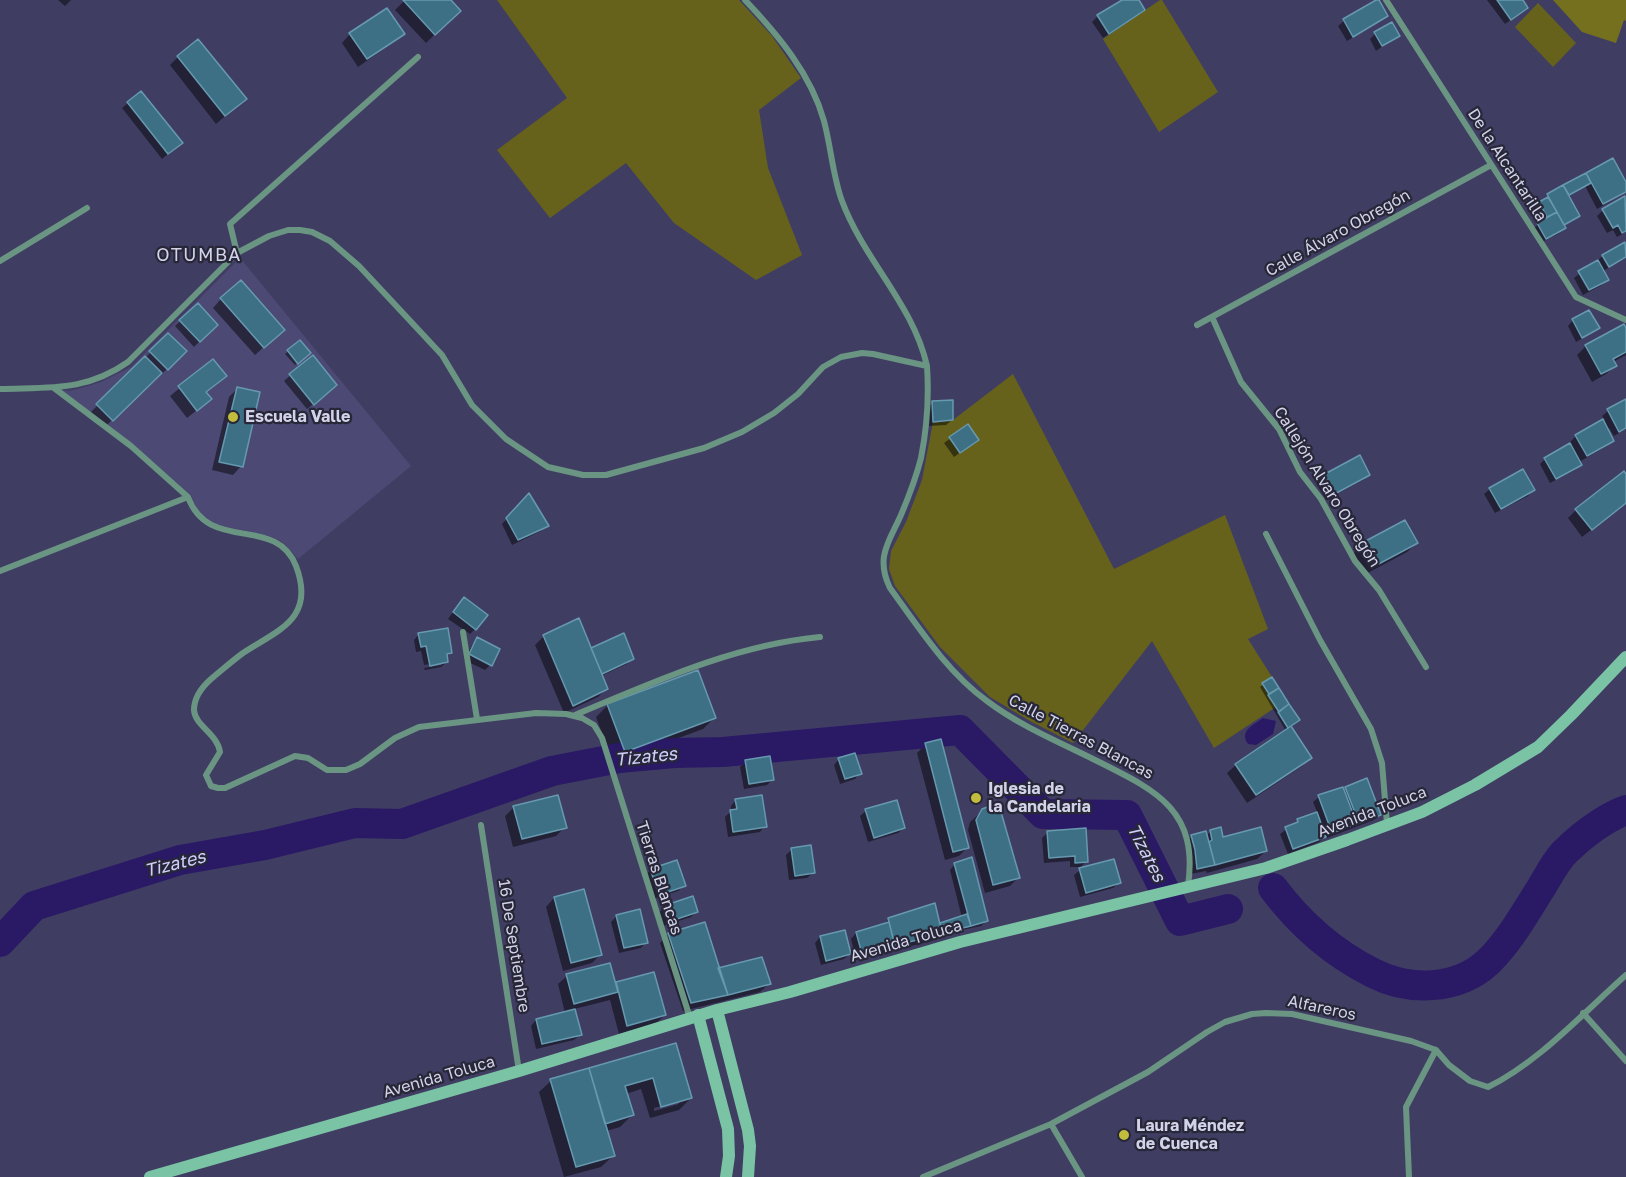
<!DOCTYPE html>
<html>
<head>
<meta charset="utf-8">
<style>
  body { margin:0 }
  canvas { display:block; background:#403d63 }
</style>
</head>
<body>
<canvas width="1626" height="1177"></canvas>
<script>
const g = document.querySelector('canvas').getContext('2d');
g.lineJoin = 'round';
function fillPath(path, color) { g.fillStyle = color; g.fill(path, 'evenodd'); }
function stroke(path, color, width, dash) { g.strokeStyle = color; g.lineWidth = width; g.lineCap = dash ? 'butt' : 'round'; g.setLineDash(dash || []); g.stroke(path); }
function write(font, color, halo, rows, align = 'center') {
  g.font = font + ' "Golos Text",sans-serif'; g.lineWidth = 4.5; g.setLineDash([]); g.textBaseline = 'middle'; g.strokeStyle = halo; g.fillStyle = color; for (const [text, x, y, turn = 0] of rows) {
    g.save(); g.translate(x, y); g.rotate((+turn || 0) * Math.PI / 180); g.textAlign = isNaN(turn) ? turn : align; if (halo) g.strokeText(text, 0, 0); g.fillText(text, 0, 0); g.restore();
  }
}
fillPath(new Path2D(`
  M240,258L411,466L298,559L285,544L273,537L218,525L199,514L191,495L132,443L59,389L69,391L85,387L101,382L131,367Z`), '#4c4974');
fillPath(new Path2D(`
  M497,0H739L772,36L801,78L759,110L768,168L802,255L756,280L674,223L626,163L550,218L497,150L567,98Z
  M1160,0H1162L1218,92L1159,132L1103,39Z
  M1538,3L1576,43L1553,67L1515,27Z
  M1013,374L1114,569L1225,515L1268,629L1248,639L1272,677L1262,684L1276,707L1214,748L1152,641L1073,743L1030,721L990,697L940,647L895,586L889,569L891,551L906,522L922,480L933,422L953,420Z`), '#66621c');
fillPath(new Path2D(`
  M1553,0H1626V21L1624,20L1616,43L1582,32Z`), '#74701e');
fillPath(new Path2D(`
  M1263,718L1276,721L1273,734L1256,745L1248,744C1239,731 1253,725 1263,718Z`), '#2a1965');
fillPath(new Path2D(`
  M58,0H71L65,6Z
  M405,0H449L459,11L426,43L395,10Z
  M1125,0H1137L1143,10L1103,38L1092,22L1098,16Z
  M1487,0H1523L1521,2L1520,13L1505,24Z
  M1378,1L1386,16L1381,21L1347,41L1338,26L1344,21Z
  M350,34H403L394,42L358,67L342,43Z
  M1375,34L1398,35L1376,51L1370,39Z
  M178,57L245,99L216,124L170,65Z
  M128,103L175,148L162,159L122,108Z
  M1612,160L1626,185V192L1597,209L1585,186L1567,196L1578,215L1563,226L1564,228L1558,234L1540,243L1532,229L1545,220L1537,206L1548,196Z
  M1624,198L1626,202V232L1617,237L1613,230L1607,233L1597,216L1603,210Z
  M1625,244L1626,258L1603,271L1607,279L1602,285L1583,295L1574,278L1603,256Z
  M221,299L274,338L255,355L213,308Z
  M197,305L216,325L194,347L175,326Z
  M1573,320L1598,328L1592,333L1576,342L1568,326Z
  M1623,326L1626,331V355L1613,362L1615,366L1606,374L1592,382L1577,355L1585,347Z
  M168,335L184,351L162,374L160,372L103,429L89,414Z
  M299,342L309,353L295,365L285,354Z
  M312,357L330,391L307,409L284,381Z
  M213,361L225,376L205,393L201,407L187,418L170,396Z
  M237,389L241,466L233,475L212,470L229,397Z
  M1626,401V429L1614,436L1609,428L1606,430L1612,441L1607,446L1579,462L1580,464L1575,470L1550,483L1540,464L1545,459L1572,444L1570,442L1576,436L1605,420L1602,416L1608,411Z
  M933,403L952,420L946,425L928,426L927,408Z
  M968,426L977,440L954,457L944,443Z
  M1369,475L1363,480L1326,500L1316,483L1322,477Z
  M1626,476V503L1582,537L1568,518L1576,510Z
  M1490,489L1533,490L1528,496L1495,513L1484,494Z
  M529,496L547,525L541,531L512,545L502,524Z
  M1416,543L1407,552L1364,575L1353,554L1361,545Z
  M458,605L475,629L470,634L448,619Z
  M419,634L451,653L446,657L447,662L441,667L425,670L424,668L442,665V662L424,665L421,651L416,652L414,640Z
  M544,636L591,651L632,658L627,664L601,676L607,688L598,697L564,713L535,645Z
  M477,639L490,665L485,670L464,660L472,645Z
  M1271,679L1298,720L1289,726L1310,758L1302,766L1247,803L1227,773L1236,765L1286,731L1260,687Z
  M608,705L714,718L703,729L613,762L596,717Z
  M926,744L967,848L959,856L945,860L917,753Z
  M839,759L860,773L855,779L840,784L834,765Z
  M746,761L773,779L767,785L744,789L740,767Z
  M1346,788L1379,815L1374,820L1327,838L1326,835L1319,842L1288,854L1280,834L1298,821L1318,814L1313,802L1319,797L1343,791Z
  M736,800L765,826L760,832L728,837L725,817L731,811V806Z
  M514,807L565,827L556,836L513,847L505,816Z
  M986,808L1018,878L1010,886L985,893L968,830L970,822Z
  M866,811L904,828L898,833L868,842L860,816Z
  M1211,831L1222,839L1266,851L1257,859L1207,873L1206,871L1191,874L1186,842L1192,836H1206Z
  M1048,832L1086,861L1081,867H1070V861L1044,863L1042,838Z
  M792,849L813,873L807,878L789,880L786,855Z
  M955,864L987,920L981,926L938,935L932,941L856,959L851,939L856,933L882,926L889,919L938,925L962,918L950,870Z
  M651,870L684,886L678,891L653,899L645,875Z
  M1080,870L1119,883L1113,888L1080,897L1074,875Z
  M554,898L600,955L592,963L563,971L546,907Z
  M664,908L697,911L691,917L663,926L658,913Z
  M617,916L646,942L641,948L619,953L611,922Z
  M669,934L717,970L769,984L760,992L683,1011L660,943Z
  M820,937L850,954L844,959L821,965L815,943Z
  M653,974L665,1015L656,1023L619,1034L610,1000L574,1009L580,1035L574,1040L536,1049L531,1026L536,1020L565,1013L558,984L567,976L615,984Z
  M675,1045L691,1098L679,1110L650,1118L641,1089L626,1094L632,1115L620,1127L606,1131L613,1156L601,1167L564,1177L539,1092L551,1081ZM679,1101V1104L654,1111V1108Z`), '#0007');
stroke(new Path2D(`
  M1273,888C1300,924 1333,953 1373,973C1408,991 1457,991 1488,962C1509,942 1525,913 1541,888C1548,877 1556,860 1566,851C1582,835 1605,818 1626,810
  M0,942L34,906L180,860L265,845L355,823L402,824L552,771L619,758L674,753L723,752L960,730L1043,814L1127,815L1180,921L1228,909`), '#2a1965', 30);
const building = new Path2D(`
  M403,0H451L461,11L435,35Z
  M1122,0H1139L1145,10L1109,34L1097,15Z
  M1376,0H1379L1388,16L1353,37L1343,19Z
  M1497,0H1523L1528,8L1511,20Z
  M387,8L405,34L367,59L349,33Z
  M1392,22L1400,36L1382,46L1374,32Z
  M198,39L247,99L225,116L177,56Z
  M141,91L183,143L168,154L127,102Z
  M1613,158L1626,182V192L1603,204L1586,173Z
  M1586,173L1591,183L1569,195L1563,185Z
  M1563,185L1580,216L1564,225L1547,194Z
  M1625,196L1626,231L1622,233L1618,225L1613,228L1602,209Z
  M1548,197L1557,212L1547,217L1539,202Z
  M1557,212L1566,228L1546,239L1537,223Z
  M1625,242L1626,257L1609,267L1602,255Z
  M1598,260L1609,280L1589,290L1578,271Z
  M241,280L285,330L264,348L220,298Z
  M198,303L218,325L200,342L179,320Z
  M1589,310L1600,328L1582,338L1572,319Z
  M1624,324L1626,328V352L1613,359L1617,366L1601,374L1585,345Z
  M168,333L187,351L168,370L149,351Z
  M300,340L311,353L298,364L287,350Z
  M313,355L337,385L314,405L289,374Z
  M145,356L162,373L113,421L96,404Z
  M213,359L227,376L206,392L212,399L197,411L178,386Z
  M237,387L260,392L243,467L219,462Z
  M1626,399V428L1619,432L1607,409Z
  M953,400V420L933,422L932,401Z
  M1603,419L1614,441L1587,456L1575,435Z
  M968,424L979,440L960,453L949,437Z
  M1570,443L1582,465L1556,479L1544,458Z
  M1360,455L1370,475L1331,496L1321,476Z
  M1523,469L1535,490L1501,509L1489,488Z
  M1624,471L1626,474V503L1592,530L1575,509Z
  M529,493L549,526L518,540L506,518Z
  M1405,520L1418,543L1373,567L1360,544Z
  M464,597L488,615L476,630L453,612Z
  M579,618L608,689L573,706L543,635Z
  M448,628L452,653L447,654L448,662L430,666L426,646L421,647L418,633Z
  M624,633L634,659L602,674L591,648Z
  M477,637L500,649L492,666L469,654Z
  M698,670L716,718L625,752L607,704Z
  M1272,677L1279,688L1269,694L1262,683Z
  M1279,688L1289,704L1279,712L1268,695Z
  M1289,704L1300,720L1288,728L1278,712Z
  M1291,726L1312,758L1256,795L1235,764Z
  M941,739L969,848L953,852L925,743Z
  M855,753L862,774L845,779L838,758Z
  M770,756L774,780L749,784L745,760Z
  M1367,778L1381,815L1359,823L1345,787Z
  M1343,787L1357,824L1332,833L1318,795Z
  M558,795L567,828L522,839L513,806Z
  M762,795L767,827L733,832L730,810L737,809L735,799Z
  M897,800L905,828L874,838L865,809Z
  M990,806H994L1001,812L1020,878L993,885L976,820L982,809Z
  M1317,812L1326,837L1293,849L1285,827L1298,822L1297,819Z
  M1221,827L1223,837L1261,827L1267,851L1215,865L1209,842L1212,840L1210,830Z
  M1086,828L1088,862L1075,863V856L1049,858L1047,831Z
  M1206,831L1215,865L1197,869L1195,850L1191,835Z
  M811,845L815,873L795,876L791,848Z
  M972,857L988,921L971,926L954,863Z
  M1114,859L1121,883L1086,893L1079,868Z
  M677,860L686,886L659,895L650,869Z
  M584,889L602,955L571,963L554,897Z
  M693,896L698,912L668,922L663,906Z
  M935,903L942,933L895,946L888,918Z
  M640,909L648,943L624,948L616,915Z
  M967,914L971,926L942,933L940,923Z
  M705,922L728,995L691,1003L668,933Z
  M889,922L895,946L862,954L856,932Z
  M845,930L851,954L826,961L820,936Z
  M762,957L771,984L728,995L718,968Z
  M610,963L618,992L574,1004L566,974Z
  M654,972L666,1015L627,1026L616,982Z
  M575,1009L582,1035L542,1044L536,1019Z
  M676,1043L692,1098L661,1107L653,1078L625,1086L634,1115L605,1124L589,1068Z
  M589,1068L615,1156L576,1167L550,1079Z`);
fillPath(building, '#3d7085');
stroke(building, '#6699af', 1.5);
stroke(new Path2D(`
  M745,0C778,35 811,74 824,121C831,147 833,177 842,201C864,260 913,304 927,366
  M1386,0L1576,297L1626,320
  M237,253L230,224L418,57
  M0,261L87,208
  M1212,317L1241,382L1279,429L1300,472L1321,499L1355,561L1379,590L1426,667
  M1197,325L1491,165
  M54,388L131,446L188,497C209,554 276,514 296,566C316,619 278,630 243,653C232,661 222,670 211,679C202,687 194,697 194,710C195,726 217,733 220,752L206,775L211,786L218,788H225L295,756L308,758L327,770H346L360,764L395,738L419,727L536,713L566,714L582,718L594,725L602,738L690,1018
  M0,389C49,387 85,392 128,362L237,253L269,236L288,230H300L312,232L330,241L359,266L442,355L472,405L506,439L548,467L583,475H606L704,448L742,432L774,413L798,394L823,367L841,357L862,353L873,354L927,366C929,396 927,428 921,458C916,478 909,496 901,515C889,542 875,557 890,588C919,628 947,672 987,701C1020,726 1059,742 1095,760C1155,790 1199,809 1188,886
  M1266,534L1320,640L1371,729L1382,763L1387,824
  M0,571L188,497
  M463,632L477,719
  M575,715C654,682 734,645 820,637
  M481,825L519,1071
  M1583,1013L1626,1061
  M1051,1124L1082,1177
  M923,1177L1051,1124L1148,1072L1207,1032L1225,1022L1252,1014L1266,1013L1292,1014L1411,1041L1436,1050L1449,1065L1470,1081L1488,1087C1539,1062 1583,1013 1626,975
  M1409,1177L1406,1107L1436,1050`), '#699582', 6);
stroke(new Path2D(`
  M717,1010L748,1130L750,1146L748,1177
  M698,1015L728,1129L729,1156L726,1177
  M150,1177L519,1071L717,1010L790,992L960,942L1266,868L1347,840L1422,812L1475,785L1538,747L1571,715L1626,657`), '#7ac3a5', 12);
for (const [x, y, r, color] of [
  [233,417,6,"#c3bd3e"],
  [976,798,6,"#c3bd3e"],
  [1124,1135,6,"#c3bd3e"]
]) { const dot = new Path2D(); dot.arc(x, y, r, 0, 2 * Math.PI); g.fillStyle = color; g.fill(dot); stroke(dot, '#272738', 2); }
write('16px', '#d2d2e9', '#272738', [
  ["De la Alcantarilla",1507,165,57],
  ["Calle Álvaro Obregón",1338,233,-29],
  ["Callejón Alvaro Obregón",1327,487,58],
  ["Calle Tierras Blancas",1081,737,28],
  ["Avenida Toluca",1372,812,-21],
  ["Tierras Blancas",659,878,72],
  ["Avenida Toluca",906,941,-16],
  ["16 De Septiembre",514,946,81],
  ["Alfareros",1322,1008,12],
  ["Avenida Toluca",439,1077,-16]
]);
write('bold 16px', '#d2d2e9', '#272738', [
  ["Escuela Valle",245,417],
  ["Iglesia de",988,789],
  ["la Candelaria",988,807],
  ["Laura Méndez",1136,1126],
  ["de Cuenca",1136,1144]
], 'left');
g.letterSpacing = '1.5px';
write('18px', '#d2d2e9', '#272738', [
  ["OTUMBA",199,255]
]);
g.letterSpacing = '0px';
write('italic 18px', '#d0cffc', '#272738', [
  ["Tizates",646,757,-6],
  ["Tizates",1146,853,63],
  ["Tizates",175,864,-14]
]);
</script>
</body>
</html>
